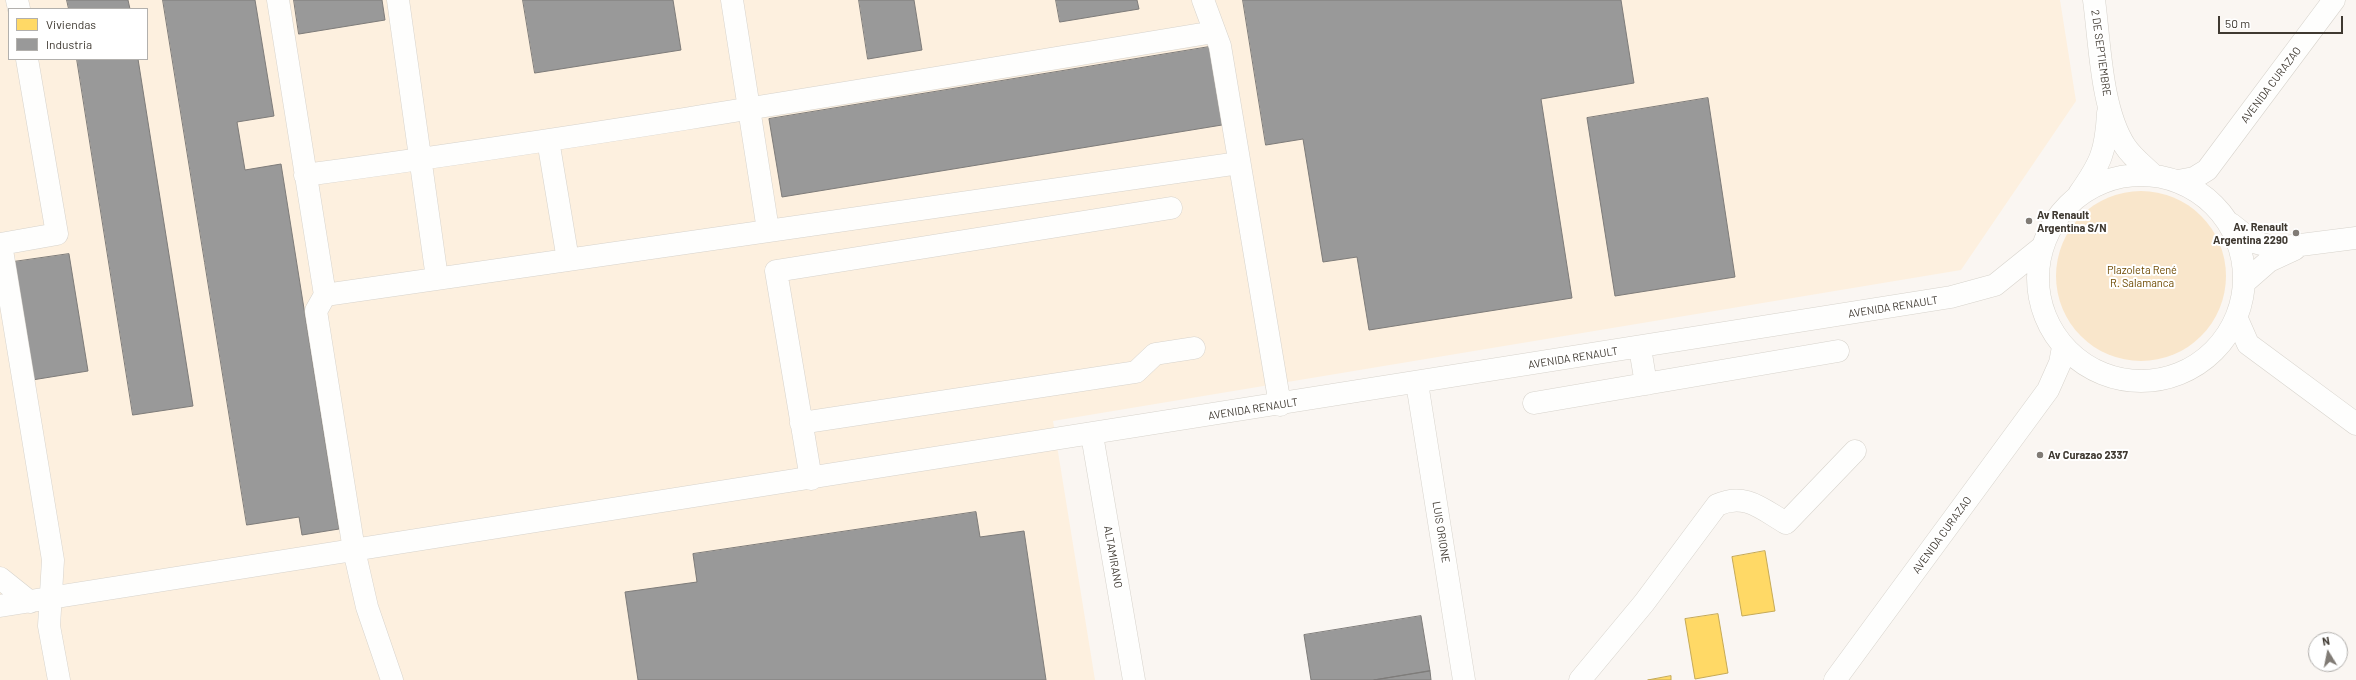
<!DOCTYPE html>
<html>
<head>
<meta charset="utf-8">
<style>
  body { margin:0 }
  #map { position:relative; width:2356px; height:680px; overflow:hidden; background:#faf6f2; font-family:Barlow,sans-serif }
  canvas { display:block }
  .legend { position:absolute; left:8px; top:8px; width:140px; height:52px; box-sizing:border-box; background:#fff; border:1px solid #b2b0ad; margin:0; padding:5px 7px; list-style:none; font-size:12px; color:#3f3931 }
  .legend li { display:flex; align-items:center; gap:8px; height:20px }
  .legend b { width:20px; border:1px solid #b2b0ad }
  .north { position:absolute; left:2308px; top:632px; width:40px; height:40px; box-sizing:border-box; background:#fff; border:1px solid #b2b0ad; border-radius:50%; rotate:350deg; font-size:11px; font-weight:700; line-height:16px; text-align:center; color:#3f3931 }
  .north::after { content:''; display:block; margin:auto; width:14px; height:18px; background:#807b75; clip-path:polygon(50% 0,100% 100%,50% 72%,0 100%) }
  .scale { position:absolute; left:2218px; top:16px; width:125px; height:18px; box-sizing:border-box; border:2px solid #3f3931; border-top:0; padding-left:5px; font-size:12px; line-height:14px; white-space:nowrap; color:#3f3931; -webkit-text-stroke:3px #fff; paint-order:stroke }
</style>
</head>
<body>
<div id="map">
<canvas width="2356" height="680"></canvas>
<ul class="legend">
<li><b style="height:11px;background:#ffd966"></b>Viviendas</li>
<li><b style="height:11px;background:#999"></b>Industria</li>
</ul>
<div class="north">N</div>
<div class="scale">50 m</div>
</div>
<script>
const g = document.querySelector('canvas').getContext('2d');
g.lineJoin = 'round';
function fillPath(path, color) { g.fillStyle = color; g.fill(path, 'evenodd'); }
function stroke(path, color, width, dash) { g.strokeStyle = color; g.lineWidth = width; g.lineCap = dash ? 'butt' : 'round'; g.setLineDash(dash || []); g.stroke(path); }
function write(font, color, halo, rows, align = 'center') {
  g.font = font + ' Barlow,sans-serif'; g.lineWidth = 4; g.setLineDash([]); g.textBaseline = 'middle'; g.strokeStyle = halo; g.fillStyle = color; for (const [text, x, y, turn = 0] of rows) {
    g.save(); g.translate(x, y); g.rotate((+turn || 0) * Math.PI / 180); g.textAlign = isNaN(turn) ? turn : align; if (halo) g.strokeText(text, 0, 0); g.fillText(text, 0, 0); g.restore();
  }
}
fillPath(new Path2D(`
  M0,0H2060L2076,101L1961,270L1053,421L1095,680H0ZM9,9H147V59H9Z`), '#fdf0df');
fillPath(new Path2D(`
  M2056 276a85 85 0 1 1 170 0a85 85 0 1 1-170 0Z`), '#f9e6cb');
const homes = new Path2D(`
  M1765,551L1775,611L1742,616L1732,557Z
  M1718,614L1728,673L1695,679L1685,619Z
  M1671,676V680H1648Z`);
fillPath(homes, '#ffd966');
stroke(homes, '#c5a956', 1);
const industry = new Path2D(`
  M67,0H128L130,9H69Z
  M163,0H255L274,116L237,122L245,170L281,164L339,529L302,535L299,517L247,525Z
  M294,0H382L385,20L299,34Z
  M523,0H673L681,50L535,73Z
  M859,0H914L922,50L868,59Z
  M1056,0H1137L1139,9L1060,22Z
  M1243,0H1621L1634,83L1541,99L1572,298L1369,330L1357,257L1323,262L1303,139L1266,145Z
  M1209,47L1222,125L782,197L769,119Z
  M77,59H138L193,406L133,415Z
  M1708,98L1735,277L1615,296L1587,118Z
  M69,254L88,371L32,380L13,262Z
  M976,512L980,537L1024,531L1046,680H638L625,592L697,582L693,554Z
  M1421,616L1430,671L1374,680H1311L1304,635Z
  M1430,671L1431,680H1374Z`);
fillPath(industry, '#999');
stroke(industry, '#7e7c7a', 1);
const minor = new Path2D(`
  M17,0L19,9
  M278,0L325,295L316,311L354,550L367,607L392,680
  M398,0L437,278
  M732,0L768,230
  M1203,0L1220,46L1280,405
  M2094,0C2100,44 2101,109 2125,146C2132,157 2144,166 2153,175
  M27,59L57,234L1,244L53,560L49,626L59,680
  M548,140L568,260
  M305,175C609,134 911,82 1214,32
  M2038 278a103 103 0 1 1 206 0a103 103 0 1 1-206 0Z
  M2178,181L2194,178L2207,170L2334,0
  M2079,194C2101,163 2106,151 2108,113
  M2231,224L2254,242L2277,248L2356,238
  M2245,282L2269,261L2295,249
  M325,295L1239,163
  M2237,319L2248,344L2356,424
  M1640,348L1646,384
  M1417,383L1464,680
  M1534,403L1838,351
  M801,423L1136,372L1155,354L1194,348
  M1092,435L1134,680
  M811,479L776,271L1171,208
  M0,578L30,602
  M0,606L1951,297L1995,285L2041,248
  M1580,680L1644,603L1717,505C1745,492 1762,509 1786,523L1855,451
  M1835,680L2048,390L2060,363L2063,347`);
stroke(minor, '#d7d3cc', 23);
stroke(minor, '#fefefd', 22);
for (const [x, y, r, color] of [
  [2029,221,4,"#807b75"],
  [2296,233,4,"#807b75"],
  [2040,455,4,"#807b75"]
]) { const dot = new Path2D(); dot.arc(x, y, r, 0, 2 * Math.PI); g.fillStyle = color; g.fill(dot); stroke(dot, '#fff', 1.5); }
write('11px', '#3f3931', '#fff', [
  ["2 DE SEPTIEMBRE",2101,53,82],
  ["AVENIDA CURAZAO",2271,85,-53],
  ["AVENIDA RENAULT",1893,307,-9],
  ["AVENIDA RENAULT",1573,358,-9],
  ["AVENIDA RENAULT",1253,409,-9],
  ["LUIS ORIONE",1441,532,81],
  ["AVENIDA CURAZAO",1942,535,-54],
  ["ALTAMIRANO",1113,557,80]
]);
write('bold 11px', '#3f3931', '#fff', [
  ["Av Renault",2037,215],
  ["Argentina S/N",2037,228],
  ["Av. Renault",2288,227,"right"],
  ["Argentina 2290",2288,240,"right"],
  ["Av Curazao 2337",2048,455]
], 'left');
write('11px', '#6d4900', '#fff', [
  ["Plazoleta René",2142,270],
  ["R. Salamanca",2142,283]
]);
</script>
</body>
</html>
